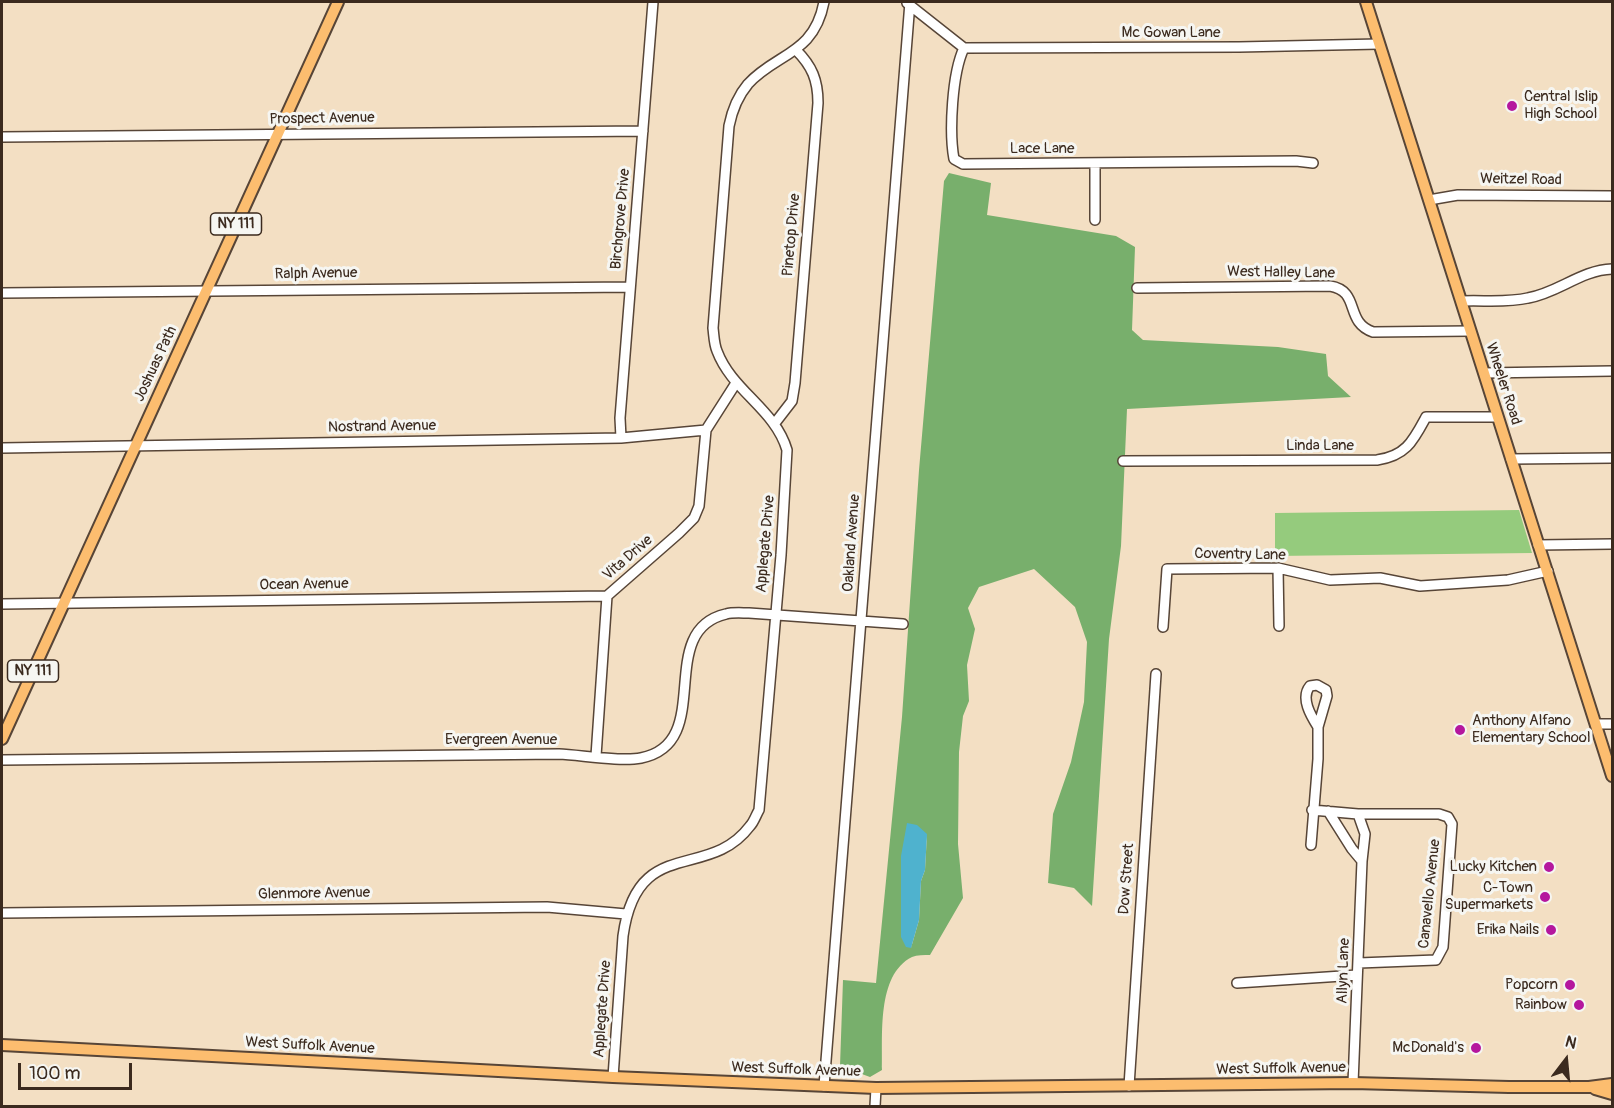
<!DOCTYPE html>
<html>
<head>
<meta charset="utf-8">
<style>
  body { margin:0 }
  #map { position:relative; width:1614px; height:1108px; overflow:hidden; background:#f3dfc3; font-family:Pangolin,sans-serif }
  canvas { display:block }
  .frame { position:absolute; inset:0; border:3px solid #3b2a1e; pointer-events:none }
  .north { position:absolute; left:1536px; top:1030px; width:60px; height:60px; -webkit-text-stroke:4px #f6f6f2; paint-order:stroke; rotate:16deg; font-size:16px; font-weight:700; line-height:24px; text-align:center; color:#3b2a1e }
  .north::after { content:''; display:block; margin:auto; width:21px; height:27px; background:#3b2a1e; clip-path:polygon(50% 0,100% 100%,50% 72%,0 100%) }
  .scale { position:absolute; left:18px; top:1063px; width:114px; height:27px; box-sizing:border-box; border:3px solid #3b2a1e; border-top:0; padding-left:8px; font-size:18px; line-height:21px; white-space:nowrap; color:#3b2a1e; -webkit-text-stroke:4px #f6f6f2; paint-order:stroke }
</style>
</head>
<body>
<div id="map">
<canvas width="1614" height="1108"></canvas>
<div class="frame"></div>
<div class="north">N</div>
<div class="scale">100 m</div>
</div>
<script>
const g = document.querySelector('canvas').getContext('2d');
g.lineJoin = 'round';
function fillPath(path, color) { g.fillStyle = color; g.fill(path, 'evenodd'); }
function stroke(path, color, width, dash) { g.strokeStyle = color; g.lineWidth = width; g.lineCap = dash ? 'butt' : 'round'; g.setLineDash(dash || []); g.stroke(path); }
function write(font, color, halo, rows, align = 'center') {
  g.font = font + ' Pangolin,sans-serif'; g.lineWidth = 6; g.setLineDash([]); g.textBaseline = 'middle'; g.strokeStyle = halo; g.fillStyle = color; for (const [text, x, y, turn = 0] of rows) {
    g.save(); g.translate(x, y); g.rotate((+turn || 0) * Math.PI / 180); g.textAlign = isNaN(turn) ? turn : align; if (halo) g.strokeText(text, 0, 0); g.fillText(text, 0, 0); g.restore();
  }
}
fillPath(new Path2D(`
  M1519,510L1532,553L1275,556V513Z`), '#95cb7d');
fillPath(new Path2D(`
  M949,173L991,183L987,215L1116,236L1135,247L1132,330L1143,340L1278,347L1326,354L1328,376L1351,397L1127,409L1121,546L1109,639L1092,906L1074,888L1048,883L1053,814L1071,762L1084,702L1087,642L1075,607L1034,569L979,587L968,608L975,629L967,665L969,701L963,716L959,752L958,844L963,898L930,955C924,955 917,955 912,957C876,975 883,1037 882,1070L870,1077L840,1066L843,980L876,983L902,717L919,470L944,181ZM927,834L925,870L921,881L919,920L911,948Z`), '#78af6c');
fillPath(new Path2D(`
  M907,823L917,825L927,834L925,870L921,881L919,920L911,948L906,947L901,937V856Z`), '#4fb2ce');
const minor = new Path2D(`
  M907,3L964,48
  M964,48C952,73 949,132 954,159L963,164L1296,161L1313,163
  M964,48L1239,47L1379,44
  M2,137L643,131
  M1095,164V220
  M1429,200L1458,195L1612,196
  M1137,288L1330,286C1361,291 1344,322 1373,332L1470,331
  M2,293L630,287
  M1462,301C1484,300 1507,303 1528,298C1558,293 1581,270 1612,269
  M1484,373L1612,371
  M775,423L792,401L795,383L818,103C818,80 812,66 796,50
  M621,438L620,418L653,2
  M2,448L621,438L706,430L736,383
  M1511,459L1612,458
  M1123,461L1377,460C1406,456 1413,441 1426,417H1497
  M1538,545L1612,544
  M1278,568L1279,626
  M2,604L607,596
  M1163,627L1167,569L1278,568L1330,580L1380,578L1420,586L1508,580L1548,571
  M1596,724H1612
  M596,756L607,596L679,533L694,518L699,506L706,430
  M2,760L559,754C581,755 620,762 641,758C717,743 653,631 726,614C733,612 742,613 749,613L903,624
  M1312,810L1358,814H1439L1448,817L1452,824L1443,947L1436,960L1359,963
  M1328,811L1352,849L1362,861
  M1311,845L1318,759V727L1327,696L1326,690L1317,685L1310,686C1300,698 1311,716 1318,727
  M2,913L547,907L626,914
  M1237,983L1357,975
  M613,1077L623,936C637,834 708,882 750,826C754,822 756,815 759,810L781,555L787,450C775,409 732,391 717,351C714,344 714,336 713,328L729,126C732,111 737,97 748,84C776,53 814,55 824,2
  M1353,1083L1362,861L1365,834L1358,814
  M824,1086L910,2
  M1129,1086L1156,674
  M875,1106L876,1088`);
const major = new Path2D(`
  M1366,2L1612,776
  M2,739L338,2
  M2,1045L613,1077L876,1088L1353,1083L1509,1087H1589L1612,1084
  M1595,1089L1612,1094`);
stroke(minor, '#574537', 12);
stroke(major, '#574537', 14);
stroke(minor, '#fff', 9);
stroke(major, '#fcbd6f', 10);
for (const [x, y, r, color] of [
  [1512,106,6,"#b5179e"],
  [1460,730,6,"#b5179e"],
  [1549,867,6,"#b5179e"],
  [1545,897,6,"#b5179e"],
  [1551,930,6,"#b5179e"],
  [1570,985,6,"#b5179e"],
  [1579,1005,6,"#b5179e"],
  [1476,1048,6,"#b5179e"]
]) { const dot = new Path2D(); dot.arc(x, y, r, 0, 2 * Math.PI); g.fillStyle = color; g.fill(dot); stroke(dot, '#f6f6f2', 2); }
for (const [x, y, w] of [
  [236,224,51],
  [33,671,51]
]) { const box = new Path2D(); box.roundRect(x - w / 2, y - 11, w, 22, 4.5); g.fillStyle = '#f6f6f2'; g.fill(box); stroke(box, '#3b2a1e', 1.5); }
write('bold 14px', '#3b2a1e', null, [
  ["NY 111",236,224],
  ["NY 111",33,671]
]);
write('15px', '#3b2a1e', '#f6f6f2', [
  ["Mc Gowan Lane",1171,33],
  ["Prospect Avenue",322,119,-1],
  ["Lace Lane",1042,149],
  ["Weitzel Road",1521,180,1],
  ["Birchgrove Drive",621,219,-85],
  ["Pinetop Drive",792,235,-85],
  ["West Halley Lane",1281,273,1],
  ["Ralph Avenue",316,274,-1],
  ["Joshuas Path",156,364,-65],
  ["Wheeler Road",1503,384,72],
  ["Nostrand Avenue",382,427,-1],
  ["Linda Lane",1320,446],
  ["Oakland Avenue",852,543,-86],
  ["Applegate Drive",766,544,-85],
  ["Coventry Lane",1240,555,1],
  ["Vita Drive",628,558,-41],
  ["Ocean Avenue",304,585,-1],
  ["Evergreen Avenue",501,740],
  ["Dow Street",1127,879,-86],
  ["Glenmore Avenue",314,894,-1],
  ["Canavello Avenue",1430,894,-84],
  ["Allyn Lane",1344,971,-88],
  ["Applegate Drive",603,1009,-86],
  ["West Suffolk Avenue",310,1046,3],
  ["West Suffolk Avenue",1281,1069,-1],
  ["West Suffolk Avenue",796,1070,2]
]);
write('15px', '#3b2a1e', '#f6f6f2', [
  ["Central Islip",1524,97,"left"],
  ["High School",1524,114,"left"],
  ["Anthony Alfano",1472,721,"left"],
  ["Elementary School",1472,738,"left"],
  ["Lucky Kitchen",1537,867],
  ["C‑Town",1533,888],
  ["Supermarkets",1533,905],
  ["Erika Nails",1539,930],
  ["Popcorn",1558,985],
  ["Rainbow",1567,1005],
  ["McDonald's",1464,1048]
], 'right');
</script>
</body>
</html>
